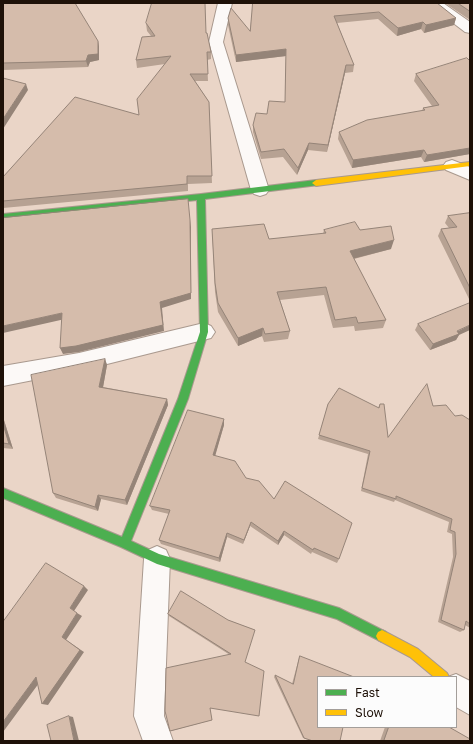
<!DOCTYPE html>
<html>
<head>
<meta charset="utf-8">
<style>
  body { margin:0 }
  #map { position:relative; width:473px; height:744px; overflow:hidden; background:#ead5c7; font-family:"Golos Text",sans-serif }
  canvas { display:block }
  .frame { position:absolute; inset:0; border:4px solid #1e1108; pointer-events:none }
  .legend { position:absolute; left:317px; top:676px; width:140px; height:52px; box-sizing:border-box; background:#fcfcfc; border:1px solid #a39e9a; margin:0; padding:5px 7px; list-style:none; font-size:12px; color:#1e1108 }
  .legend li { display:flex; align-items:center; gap:8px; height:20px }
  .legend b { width:20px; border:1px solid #a39e9a }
</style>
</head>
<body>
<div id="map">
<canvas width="473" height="744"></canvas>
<div class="frame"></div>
<ul class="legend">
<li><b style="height:5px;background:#4caf50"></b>Fast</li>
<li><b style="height:5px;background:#ffc107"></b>Slow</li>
</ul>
</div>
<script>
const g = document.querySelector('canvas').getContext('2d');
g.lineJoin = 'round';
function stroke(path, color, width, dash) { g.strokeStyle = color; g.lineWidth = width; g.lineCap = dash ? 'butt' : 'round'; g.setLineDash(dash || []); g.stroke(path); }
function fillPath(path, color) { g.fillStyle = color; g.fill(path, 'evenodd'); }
const street = new Path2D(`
  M218,3H232L223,42L269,190L266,194L260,196L254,194L251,190L209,42Z
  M427,3H443L470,22V33L465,32Z
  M452,160L470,167V180L446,170L443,166L446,162Z
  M204,323L211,326L215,332L211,338L79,371L3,386V366L79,353Z
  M157,546L166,550L170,559L164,716L173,741H143L134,716L144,559L148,550Z
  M456,674L470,681V715L456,707V677H448Z`);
const fast = new Path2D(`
  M316,180L320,183L319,185L205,199L208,332L188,399L131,541L159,554L339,608L386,632L388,636L386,640L382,642L337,619L157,564L121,547L3,498V488L122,537L178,399L200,332L197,200L3,220V214L201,194Z`);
const slow = new Path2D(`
  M470,162V166L316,186L312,183L316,180Z
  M382,630L418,649L447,673L449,677H434L410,657L378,640L376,636L378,632Z`);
stroke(street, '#a9998e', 2);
stroke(fast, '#a9998e', 2);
stroke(slow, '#a9998e', 2);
fillPath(street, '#fcf9f7');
fillPath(fast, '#4caf50');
fillPath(slow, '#ffc107');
fillPath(new Path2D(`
  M3,3L98,41L99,47V60L90,62L88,67L3,70Z
  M253,3L456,18L454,25L424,33L421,29L397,36L378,19L337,23L354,65L353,72L345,73L327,152L308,150L297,175L283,157L261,159L253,132V125L267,114L285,102L286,56L236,62L228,25V18L250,31Z
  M445,3H470V20Z
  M146,23L206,33L211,52V59L207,60L208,81H195L209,102L212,183L188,184V191L3,208V177L139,115L165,64L137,68L136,60L151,36L147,31Z
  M470,61V154L424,162L421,157L352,168L338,139L339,132L422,111L423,108L432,106L414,81L416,74Z
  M470,213V301L438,236L441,229L449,228L445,223L448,216Z
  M212,229L269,239L323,234L324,230H360L391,249L354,259L386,320L383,328L355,331L354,326L333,328L324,295L280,300L290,331L288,339L264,342L262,336L238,346L218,312L215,292Z
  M418,324L459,335L456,340L430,350L415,330Z
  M105,359L107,365L103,387L167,399L168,405L127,505L101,499L98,511L56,498L53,493Z
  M328,404L378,408L380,404L388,437L433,406L455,416L470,420V628L465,625L464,630L460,632L438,622L453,557L452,534L447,532L449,522L395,500L394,502L361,491L368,454L318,439Z
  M3,417L13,449L3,448Z
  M224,419V425L215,455L246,478L274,499L339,559L337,563L312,552L311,554L284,535L278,545L250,526L243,544L227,537L220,562L161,544L159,540L169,514L152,510L150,506Z
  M168,614L228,620L255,630L210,709L212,720L171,731L230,655L169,616Z
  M300,656L340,741H312L303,738L274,677L275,675L292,684L299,658Z
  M385,727H449L470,741H380Z`), '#b7a293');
fillPath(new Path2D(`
  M456,18L454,25L424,33L426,25Z
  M423,22L421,29L397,36L398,28Z
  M98,41L99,47V60L90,62L88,67L86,61L88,55Z
  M286,49V56L236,62V55Z
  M346,65L345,73L327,152L328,145Z
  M26,84L28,90L3,129V119Z
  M309,143L308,150L297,175L298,168Z
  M470,148V154L424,162L427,155Z
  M424,150L421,157L352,168L353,160Z
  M190,220L191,227V299L162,308L164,331L79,352L63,354L60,348L160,302Z
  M394,240L391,249L348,260L350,251Z
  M62,313L65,319L3,333V326Z
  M470,325V330L459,335L456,340L430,350L433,344Z
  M263,328L262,336L238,346V338Z
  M105,359L107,365L102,393L99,387Z
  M167,399L168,405L127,505L125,500Z
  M3,417L13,449L9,444L3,424Z
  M224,419V425L214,460L213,455Z
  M98,495L101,499L98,511L95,507Z
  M251,522L250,526L243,544L244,540Z
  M284,531V535L278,545V541Z
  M227,533V537L220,562L219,558Z
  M84,586L88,590L74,611L70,608Z
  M77,613L82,616L66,640L84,652L48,705L42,704L62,637Z
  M36,677L42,679L3,732V722Z
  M69,716L73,717L79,741H74Z`), '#958478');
const building = new Path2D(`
  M3,3H75L98,41V54L88,55L86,61L3,63Z
  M152,3H205L206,33H207L211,52H207L208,74H190L209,102L212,176H187V184L3,201V177L75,97L139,115L137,99L171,56L136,60L142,37L155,36L146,23Z
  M253,3H437L456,18L426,25L423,22L398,28L379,12L334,16L354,65H346L328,145L309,143L298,168L284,149L261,152L253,125L256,113L267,114L269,101L285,102L286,49L236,55L228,18L231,8L250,31Z
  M458,3H470V11Z
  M467,58L470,61V148L427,155L424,150L353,160L339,132L367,120L425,110L423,108L439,105L416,74Z
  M3,78L26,84L3,119Z
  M188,199L190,220L191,293L160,302L163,325L76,346L60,348L62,313L3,326V218Z
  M470,213V288L441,229L457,227L448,216Z
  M355,222L360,230L391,226L394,240L350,251L386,320L358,323L356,317L335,320L326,287L277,292L290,331L265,334L263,328L238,338L218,303L215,283L212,229L264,224L269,239L326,233L324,230Z
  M470,303V325L457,331L459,334L433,344L418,324Z
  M105,359L99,387L167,399L125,500L98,495L95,507L53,493L31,375Z
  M427,384L433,406L446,405L455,416L462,415L470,420V624L466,621L464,630L441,620L456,554L455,532L450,530L452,519L396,496V499L362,488L370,451L319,435L328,404L339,388L379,408L380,404H384L388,437Z
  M188,410L224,419L213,455L235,461L246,478L259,481L274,499L285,481L352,523L339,559L314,548L313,550L284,531L278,541L251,522L244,540L227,533L219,558L159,540L170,510L150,506Z
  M3,424L9,444L3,443Z
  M46,563L84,586L70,608L77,613L62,637L80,650L42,704L36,677L3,722V622Z
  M181,591L228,620L255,630L245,662L264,671L259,716L210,708L212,720L170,731L165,711L166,668L231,654L168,614Z
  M300,656L354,677H318V727H343L340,741H313L304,738L275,675L293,684Z
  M69,716L74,741H51L47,725Z
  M389,727H449L470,739V741H384Z`);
fillPath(building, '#d5bcab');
stroke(building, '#958478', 1);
</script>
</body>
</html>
